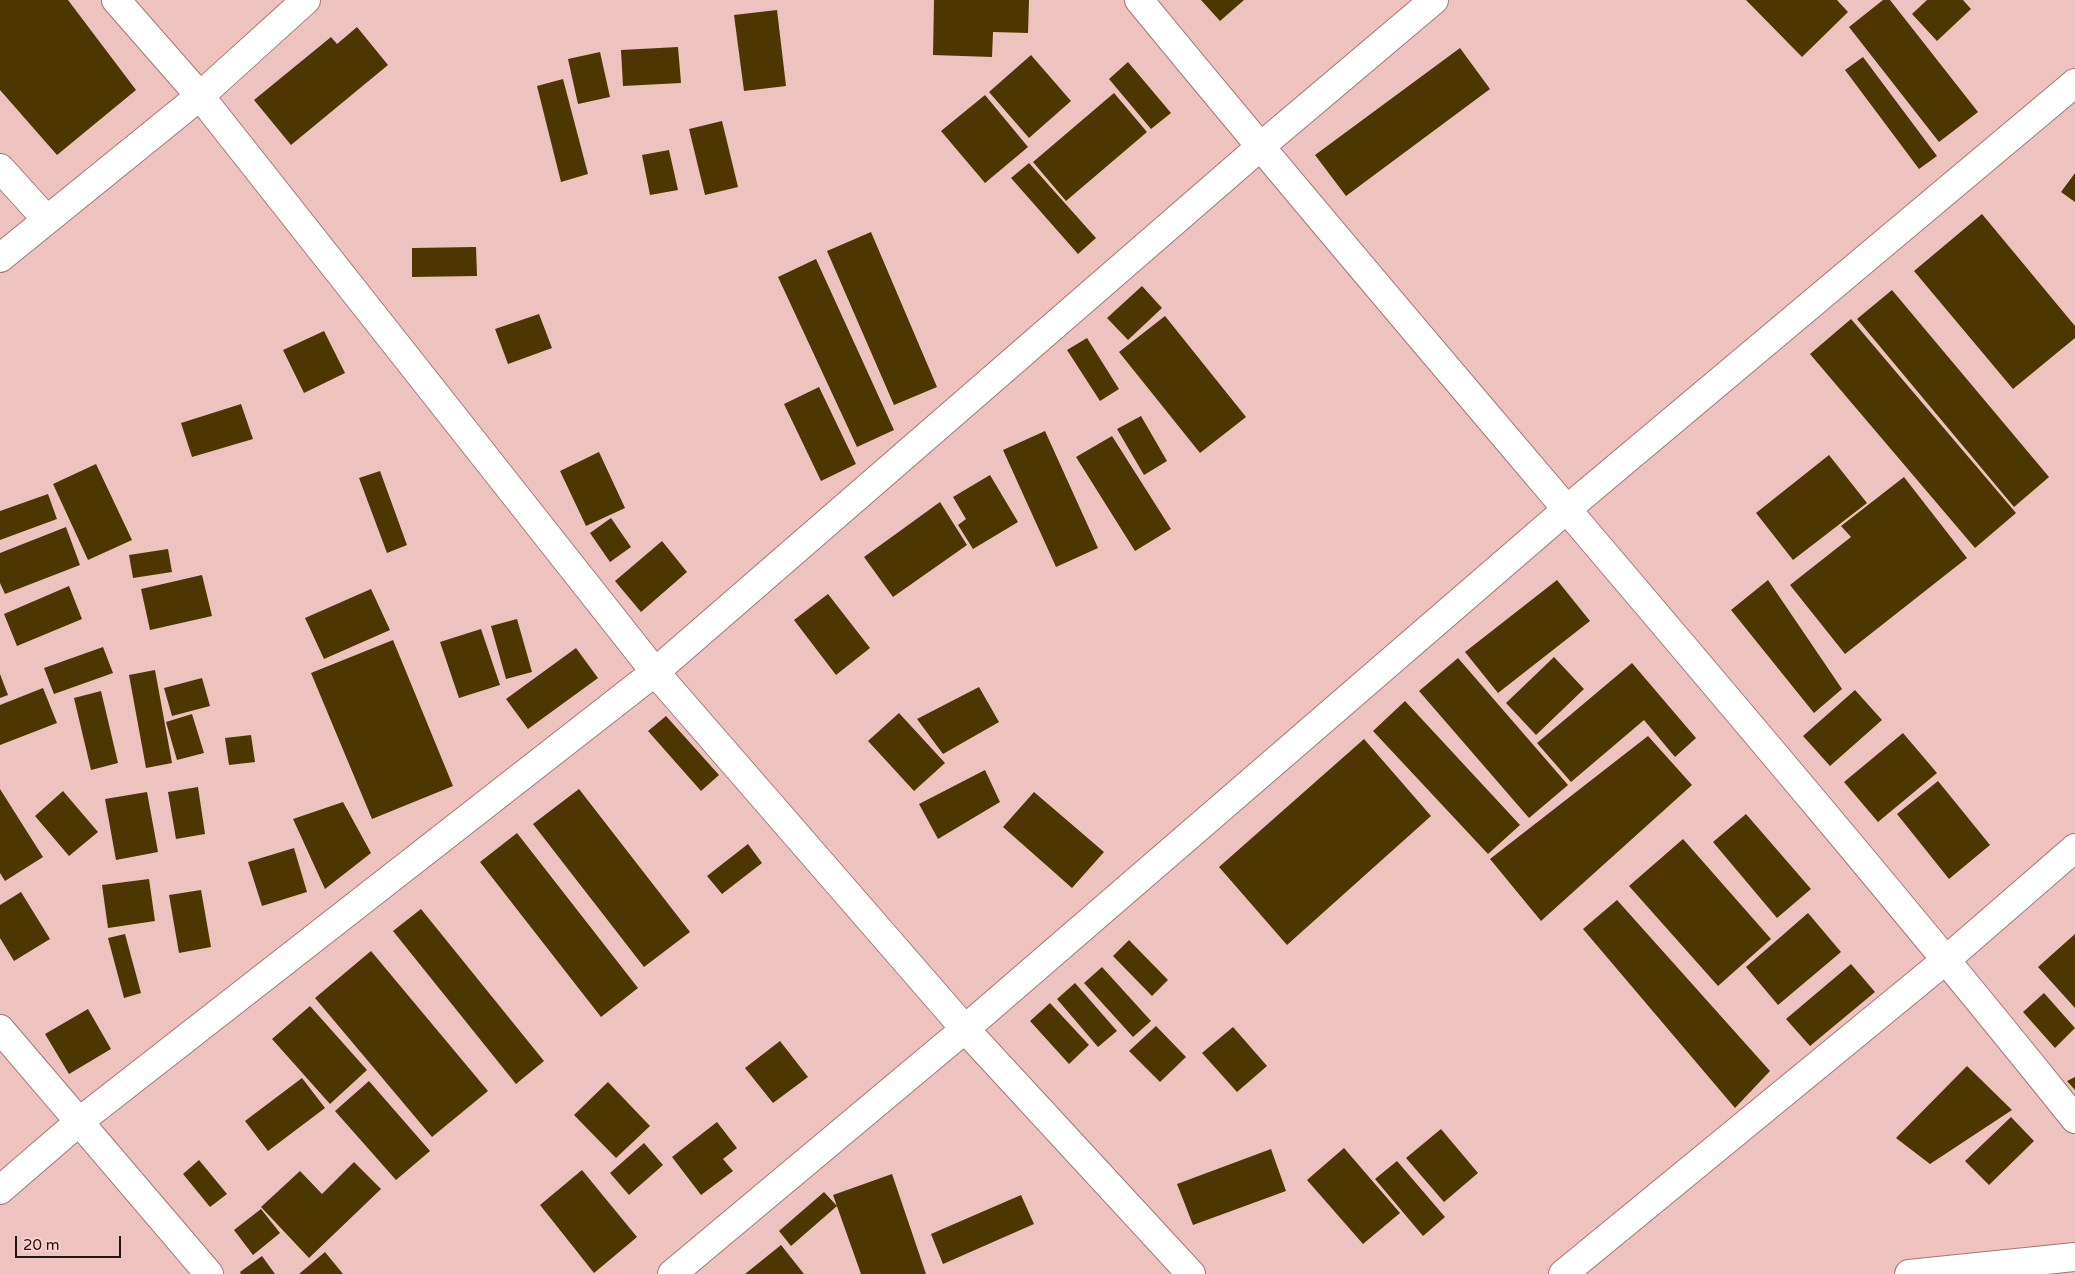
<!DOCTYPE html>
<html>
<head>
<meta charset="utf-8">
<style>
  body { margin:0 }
  #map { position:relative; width:2075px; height:1274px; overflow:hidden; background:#eec2bf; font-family:"Varela Round",sans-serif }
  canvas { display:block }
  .scale { position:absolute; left:15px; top:1236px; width:106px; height:22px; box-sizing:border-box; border:2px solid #231313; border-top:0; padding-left:6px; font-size:15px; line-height:18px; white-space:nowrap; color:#231313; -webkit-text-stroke:4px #fccfcc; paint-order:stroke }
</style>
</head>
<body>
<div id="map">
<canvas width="2075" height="1274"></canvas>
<div class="scale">20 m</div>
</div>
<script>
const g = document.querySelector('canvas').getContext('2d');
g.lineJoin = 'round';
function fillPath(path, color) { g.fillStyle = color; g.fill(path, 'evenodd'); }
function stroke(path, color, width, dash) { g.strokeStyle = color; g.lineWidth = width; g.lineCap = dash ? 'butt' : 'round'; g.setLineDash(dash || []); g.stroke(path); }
fillPath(new Path2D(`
  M0,0H68L136,90L57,155L0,90Z
  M934,0H1029L1028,33L993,32L992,57L933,55Z
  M1201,0H1244L1220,21Z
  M1746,0H1837L1848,12L1802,57Z
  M1883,0H1890L1978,112L1939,142L1849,27Z
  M1927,0H1963L1971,9L1937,41L1912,14Z
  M777,10L786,86L744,91L734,15Z
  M357,27L388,65L291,145L254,100L331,37L337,44Z
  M678,47L681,83L623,86L621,50Z
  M1460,48L1490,89L1346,196L1315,155Z
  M600,52L610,97L578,104L568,59Z
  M1031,55L1071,101L1029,138L989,92Z
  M1863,57L1937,156L1919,169L1845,70Z
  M1128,62L1171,113L1151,129L1109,79Z
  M563,79L588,174L561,182L537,86Z
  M1114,93L1147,132L1066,201L1033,162Z
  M985,95L1028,147L985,183L941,131Z
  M722,121L738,187L705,195L689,129Z
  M669,150L678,190L650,195L642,155Z
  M1029,163L1096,238L1078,254L1011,178Z
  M2075,173V202L2061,192Z
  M1982,214L2075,326V338L2013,389L1914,271Z
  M871,232L937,387L894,405L827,251Z
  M476,247L477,276L412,277V248Z
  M816,259L894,430L857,447L778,277Z
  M1142,286L1162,308L1128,340L1107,318Z
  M1892,290L2049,477L2014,507L1857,319Z
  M539,314L552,348L508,364L495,329Z
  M1165,316L1246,417L1200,453L1119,352Z
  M1851,319L2016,513L1975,548L1810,354Z
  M324,331L345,373L304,393L283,350Z
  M1087,338L1119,389L1100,401L1067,350Z
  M819,387L856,464L821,481L784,404Z
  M241,404L253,439L192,457L181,423Z
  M1141,416L1167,461L1144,475L1117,429Z
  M1045,431L1098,548L1056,567L1003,450Z
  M1112,436L1171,529L1135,551L1076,457Z
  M599,452L625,508L586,526L560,471Z
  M1829,455L1867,503L1793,560L1756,513Z
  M96,464L132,540L88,560L53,484Z
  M380,471L407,545L387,553L359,478Z
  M990,475L1018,522L973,549L958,525L966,519L953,497Z
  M1904,477L1967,558L1845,654L1790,585L1851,537L1841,526Z
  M48,494L57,519L0,540V511Z
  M940,502L967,545L893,597L864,557Z
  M611,518L631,547L610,562L590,533Z
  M66,527L80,565L5,594L0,583V553Z
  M662,541L687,572L641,612L615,581Z
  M168,549L172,572L133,578L129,555Z
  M202,575L212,616L150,630L141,589Z
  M1557,580L1590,621L1498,693L1465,652Z
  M1768,580L1842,689L1814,713L1731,610Z
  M69,586L82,619L17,646L4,614Z
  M371,589L390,630L324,659L305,618Z
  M828,594L870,648L836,675L794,620Z
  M517,619L532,672L506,679L491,626Z
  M481,629L500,685L459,698L440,642Z
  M393,640L453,786L372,819L311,673Z
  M103,647L113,673L54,694L44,668Z
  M576,648L598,678L528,729L506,699Z
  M1554,657L1584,689L1536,735L1506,703Z
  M1458,658L1568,785L1529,818L1419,691Z
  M1632,663L1696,738L1675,757L1644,720L1571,782L1537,743Z
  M155,670L172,763L146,768L129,675Z
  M0,674L8,695L0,698Z
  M202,678L210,706L172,716L164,688Z
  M979,687L999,722L943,754L917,719Z
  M43,688L57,723L0,745V705Z
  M1855,690L1882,720L1830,766L1803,736Z
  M101,691L118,763L91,770L74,698Z
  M1405,701L1520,825L1488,854L1373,731Z
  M899,713L945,763L914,791L868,741Z
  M192,714L204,753L177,760L166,722Z
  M666,716L719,775L701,791L648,731Z
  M1903,733L1937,773L1878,822L1844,782Z
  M251,735L255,762L229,765L225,738Z
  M1648,736L1692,785L1541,921L1490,859Z
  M1364,739L1431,816L1287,945L1219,867Z
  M985,770L1000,802L938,839L919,804Z
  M1938,781L1990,845L1949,879L1897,814Z
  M198,787L205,834L176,839L168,792Z
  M0,789L43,857L5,881L0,873Z
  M579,789L690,932L644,967L533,824Z
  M63,791L98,832L69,856L35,816Z
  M147,792L158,852L116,860L105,799Z
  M1034,792L1104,852L1072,888L1003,827Z
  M343,802L371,853L325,889L293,819Z
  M1746,814L1811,889L1777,918L1713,842Z
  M517,833L638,988L601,1017L480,862Z
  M1683,839L1771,939L1718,986L1629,886Z
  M748,844L762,863L722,894L707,876Z
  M294,848L307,892L262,906L248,862Z
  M149,879L155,921L108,928L102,885Z
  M201,890L211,947L179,953L169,895Z
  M21,892L50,939L14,961L0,938V905Z
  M1617,900L1770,1071L1735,1108L1583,929Z
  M421,909L544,1061L516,1084L393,931Z
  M1808,913L1841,952L1778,1005L1746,967Z
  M125,934L141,993L124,998L108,938Z
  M2075,934V1008L2038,967Z
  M1129,940L1168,980L1152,996L1113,956Z
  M371,951L488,1091L432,1137L315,998Z
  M1851,964L1875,992L1810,1046L1786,1019Z
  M1102,967L1151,1021L1133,1037L1084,983Z
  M1075,983L1117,1031L1098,1047L1057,999Z
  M2044,993L2075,1028L2055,1048L2023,1012Z
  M1050,1003L1089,1045L1069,1064L1030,1021Z
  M310,1006L367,1070L330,1104L272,1039Z
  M88,1009L111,1049L69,1074L45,1034Z
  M1156,1026L1186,1057L1160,1082L1129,1051Z
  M1233,1027L1267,1066L1237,1092L1202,1053Z
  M780,1041L808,1077L773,1103L745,1068Z
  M1967,1066L2012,1110L1930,1164L1896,1138Z
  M2075,1077V1090L2067,1081Z
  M302,1078L325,1108L268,1151L245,1121Z
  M369,1081L430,1151L396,1180L335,1111Z
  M608,1082L650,1126L616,1158L574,1115Z
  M2011,1117L2034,1141L1989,1185L1965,1161Z
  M717,1122L737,1148L723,1159L733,1171L701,1195L672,1157Z
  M1441,1129L1478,1173L1444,1202L1406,1158Z
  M644,1143L663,1165L629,1195L610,1173Z
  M1344,1148L1400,1213L1363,1244L1307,1180Z
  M1271,1149L1286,1191L1193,1225L1177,1184Z
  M199,1160L227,1194L210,1207L183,1174Z
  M1397,1161L1445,1217L1423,1236L1375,1179Z
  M354,1162L381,1189L309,1258L261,1207L300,1171L322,1194Z
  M582,1170L637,1237L594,1273L540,1205Z
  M892,1174L926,1274H861L833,1195Z
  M824,1192L837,1206L791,1246L779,1231Z
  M1021,1195L1034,1224L943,1264L931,1234Z
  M261,1209L280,1233L253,1255L234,1230Z
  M781,1245L804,1274H745Z
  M325,1252L343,1274H299Z
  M262,1256L275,1274H241L240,1272Z`), '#4d3600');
const minor = new Path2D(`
  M116,0L200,96L655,672L965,1029L1191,1274
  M1139,0C1447,376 1771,740 2075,1119
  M0,168L47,220
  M0,258L200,96L306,0
  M0,1029L209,1274
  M0,1190L80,1121L655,672L1260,147L1434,0
  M672,1274L965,1029L1566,510L2075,83
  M1563,1274L1947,959L2075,848`);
const major = new Path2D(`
  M1909,1274L2075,1257`);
stroke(minor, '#a17876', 30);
stroke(major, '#a17876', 30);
stroke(minor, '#fff', 28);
stroke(major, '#fff', 28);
</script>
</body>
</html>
